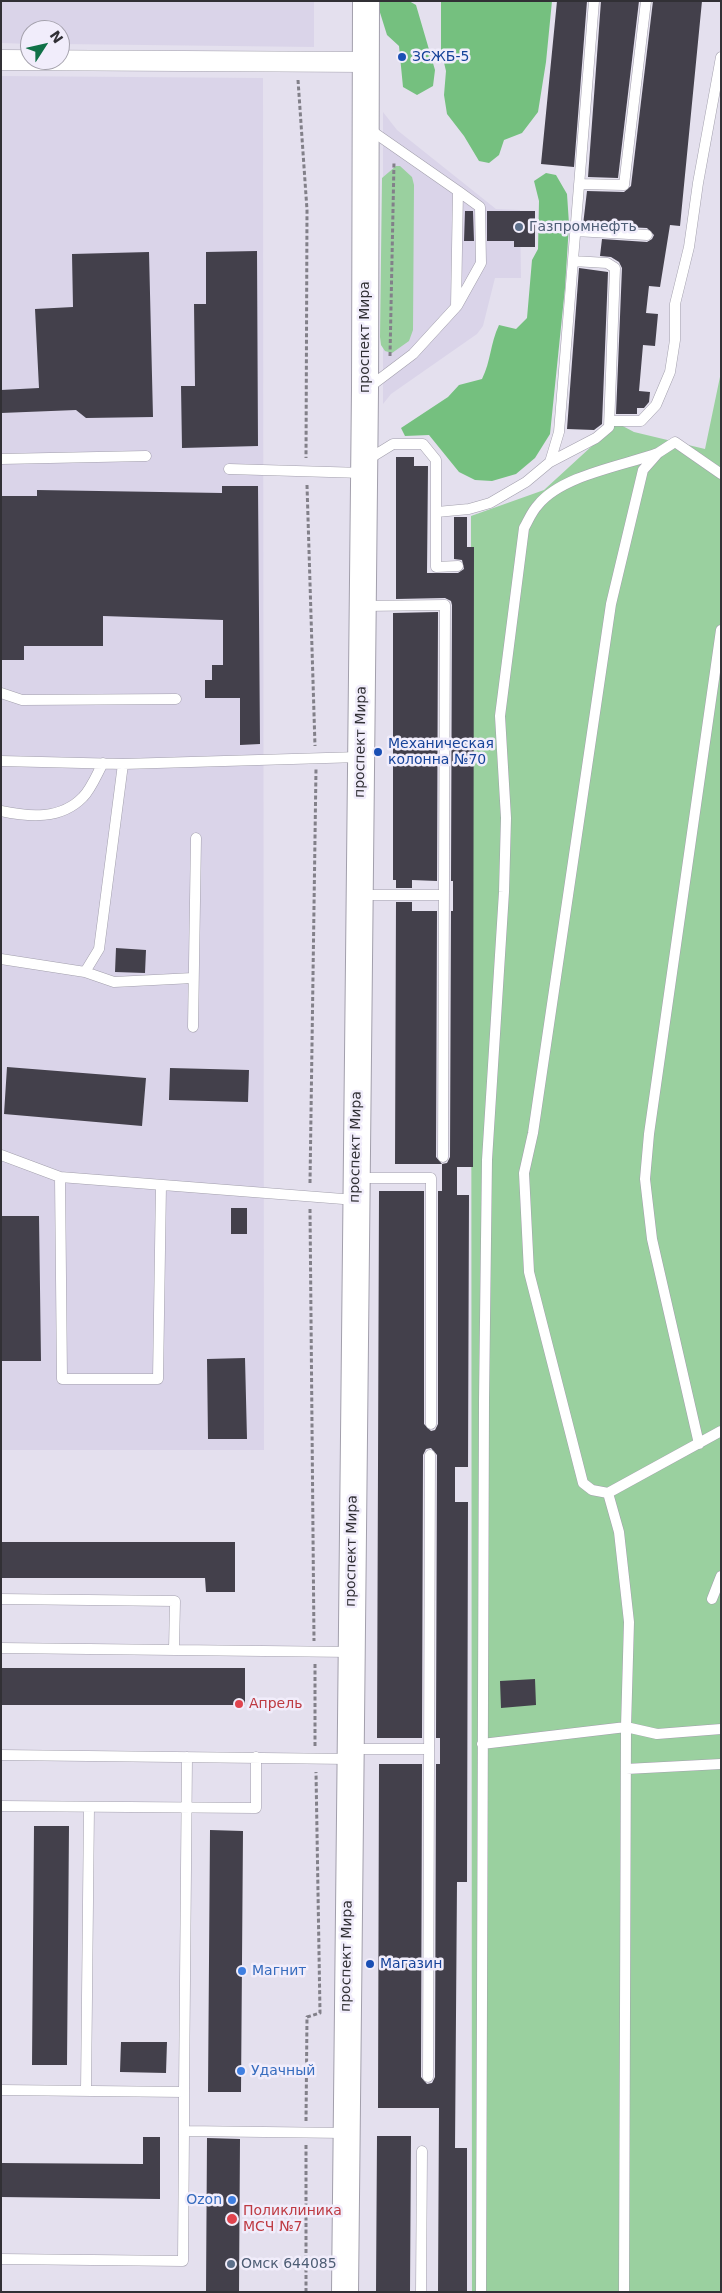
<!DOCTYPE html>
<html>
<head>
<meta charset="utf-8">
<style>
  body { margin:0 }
  #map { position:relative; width:722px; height:2293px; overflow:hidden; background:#e4e0ee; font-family:"DejaVu Sans",sans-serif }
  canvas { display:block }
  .frame { position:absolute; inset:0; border:2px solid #313035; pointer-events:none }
  .north { position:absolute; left:20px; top:20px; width:50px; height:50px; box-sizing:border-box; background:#f1edfb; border:1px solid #a4a1ac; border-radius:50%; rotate:55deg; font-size:14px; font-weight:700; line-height:20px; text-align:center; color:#313035 }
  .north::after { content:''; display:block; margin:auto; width:18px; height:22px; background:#107147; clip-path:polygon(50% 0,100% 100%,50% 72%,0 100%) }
</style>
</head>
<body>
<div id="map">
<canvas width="722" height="2293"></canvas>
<div class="frame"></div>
<div class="north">N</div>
</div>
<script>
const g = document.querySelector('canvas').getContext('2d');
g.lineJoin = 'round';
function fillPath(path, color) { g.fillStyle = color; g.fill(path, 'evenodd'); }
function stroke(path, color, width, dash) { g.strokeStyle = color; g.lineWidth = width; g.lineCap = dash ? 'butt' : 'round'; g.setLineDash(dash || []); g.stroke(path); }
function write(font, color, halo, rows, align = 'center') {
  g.font = font + ' "DejaVu Sans",sans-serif'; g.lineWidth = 5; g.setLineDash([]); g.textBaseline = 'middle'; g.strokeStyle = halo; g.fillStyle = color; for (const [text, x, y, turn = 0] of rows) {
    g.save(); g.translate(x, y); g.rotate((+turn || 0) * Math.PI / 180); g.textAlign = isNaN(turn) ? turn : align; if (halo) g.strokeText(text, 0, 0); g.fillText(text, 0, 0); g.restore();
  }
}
fillPath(new Path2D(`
  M1,1H314V47L60,44V30H30V44L1,43Z
  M1,76L263,78L264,1450H1Z
  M383,112L397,130L496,209L520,210L521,278H495L483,326L477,334L391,394L383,404Z`), '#dad4e9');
fillPath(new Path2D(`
  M396,166H400L412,177L414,185L413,330L409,341L392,353L385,351L381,345L380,337L382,178Z
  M721,372V2292H472L471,516L544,490L617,423L634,432L705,449Z`), '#9ad09f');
fillPath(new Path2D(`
  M378,1H409L416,5L435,70L433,86L417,95L403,87L399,46L387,35L377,3Z
  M441,1H552L546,62L538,112L522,133L504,140L499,155L489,163L479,161L464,136L447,114L444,95L446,71L441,50Z
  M546,173L556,175L567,194L569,224L565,288L550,434L535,458L516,474L492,481L475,480L459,472L429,435L405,436L401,428L448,397L459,385L482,379C491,361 490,344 499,325L516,329L527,318L532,260L538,249L539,201L534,181Z`), '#75c07f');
fillPath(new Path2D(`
  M557,1H587L574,167L541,164Z
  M601,1H639L618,178L588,177Z
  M653,1H702L680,226L670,225L660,287L649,286L646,313L658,314L655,346L643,345L639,391L650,392L649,402L644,408H637V414H616L622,268L619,262L611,257L600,256L602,239L647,242L652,239L654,235L647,228L583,225L587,191L624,192L631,186Z
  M465,211H473L474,241H464Z
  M487,211H535V247H514V241H487Z
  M257,251L258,446L182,448L181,386H195L194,304H206V252Z
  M149,252L153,417L86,418L76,410L1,413V390L39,388L35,309L73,307L72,254Z
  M579,268L608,272L602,424L594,430L567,429Z
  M396,457H414V466H428L427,573H458L464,569L462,560L454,559V517H467V547H474L473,1167H457V1195H469L468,1467H455V1502H468L467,1882H457L455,2148H467V2292H438L439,2108H378L379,1764H422L421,2077L427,2084L432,2083L435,2077L436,1764H440V1738H436L437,1455L431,1448L426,1449L423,1455L422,1738H377L379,1191H424V1424L431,1431L435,1430L438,1424V1191H442V1164H395L396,902H412V911H437L436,1157L442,1164L447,1163L450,1157L451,911H453V881H451L452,605L451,601L445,598L396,599Z
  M222,486H258L260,744L240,745V698H205V680H212V665H223V620L103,616V646H24V660H1V496H37V490L222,493Z
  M438,612L437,881L412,880V888H396V880H393V613Z
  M116,948L146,950L145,973L115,972Z
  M7,1067L146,1078L142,1126L4,1114Z
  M170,1068L249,1070L248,1102L169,1100Z
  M231,1208H247V1234H231Z
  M1,1216H39L41,1361H1Z
  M245,1358L247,1439H208L207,1359Z
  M1,1542H235V1592H206L205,1578H1Z
  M1,1668H245V1705H1Z
  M535,1679L536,1705L501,1708L500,1681Z
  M34,1826H69L67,2065H32Z
  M210,1830L243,1831L241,2092H208Z
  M121,2042H167L166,2073L120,2072Z
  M377,2136H411L410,2292H376Z
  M143,2137H160V2199L1,2197V2163L143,2164Z
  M207,2138L240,2139L239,2292H206Z`), '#43404b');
const service = new Path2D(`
  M579,184L624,185L646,1
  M575,231L647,235
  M457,306L481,263L480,207L458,191
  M368,388L413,354L456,307L458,191L369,129
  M610,421H641L656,405L670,372L675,340V304L689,247L698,183L721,57
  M1,459L146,456
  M367,460L393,444H423L436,460V567L458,566
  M550,462L596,438L609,427L615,268L607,263L573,261
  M229,469L363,473
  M721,474L675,442L658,453L643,470L611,604L533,1133L524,1173L529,1272L583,1483L592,1490L608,1493L721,1431
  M437,512L469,509L490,503L526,482L550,462L559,432L594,1
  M363,606L445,605L443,1157
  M1,693L22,700L176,699
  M1,761L123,764L360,757
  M1,811C29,817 61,820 83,797C91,789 97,774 103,763
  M360,895H444
  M1,959L85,972L99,949L123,764
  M85,972L114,982L193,978
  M193,1027L196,838
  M1,1155L60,1177L356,1200
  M60,1177L62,1379H158L161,1185
  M358,1178H431V1424
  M699,1444L652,1239L645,1179L649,1134L721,630
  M608,1493L619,1532L629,1622L626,1727L624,2292
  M1,1599L175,1601L174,1650
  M712,1599L721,1576
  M1,1648L351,1652
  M482,1744L626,1727L657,1734L721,1729
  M350,1749H429
  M1,1755L349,1759
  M626,1769L721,1764
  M1,1806L256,1808V1757
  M428,2077L430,1455
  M1,2090L184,2092V2131
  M86,2091L89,1807
  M184,2092L187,1757
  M1,2259L183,2261L184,2131L345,2133
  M421,2292L422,2151
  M481,2292L484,1401L487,1160L504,892L506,818L500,716L524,528C528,521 532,511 538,505C562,475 623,466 658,453`);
const minor = new Path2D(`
  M1,60L366,62`);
const tertiary = new Path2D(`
  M345,2292L365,390L366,1`);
stroke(service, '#a29fac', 11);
stroke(minor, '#a29fac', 21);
stroke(tertiary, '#a29fac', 28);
stroke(new Path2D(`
  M298,80L307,210L306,458
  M390,356L394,162
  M307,485L315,746
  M310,1183L316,769
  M310,1209L314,1641
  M315,1664V1746
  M306,2121L307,2017L320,2013L316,1772
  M306,2145V2292`), '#828089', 3, [4, 2.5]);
stroke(service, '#fff', 10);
stroke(minor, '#fff', 20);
stroke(tertiary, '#fff', 26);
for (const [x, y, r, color] of [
  [402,57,5,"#1a4fb4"],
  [519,227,5,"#5c6f8a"],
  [378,752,5,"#1a4fb4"],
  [239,1704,5,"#e0444e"],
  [370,1964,5,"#1a4fb4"],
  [242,1971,5,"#3f7fe0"],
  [241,2071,5,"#3f7fe0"],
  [232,2200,5,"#3f7fe0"],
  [232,2219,6,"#e0444e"],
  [231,2264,5,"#5c6f8a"]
]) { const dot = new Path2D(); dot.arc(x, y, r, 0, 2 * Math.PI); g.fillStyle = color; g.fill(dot); stroke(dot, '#f1edfb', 2); }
write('14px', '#164399', '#f1edfb', [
  ["ЗСЖБ-5",412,57],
  ["Механическая",388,744],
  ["колонна №70",388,760],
  ["Магазин",380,1964]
], 'left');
write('14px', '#4e5e75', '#f1edfb', [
  ["Газпромнефть",529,227],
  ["Омск 644085",241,2264]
], 'left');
write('14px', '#313035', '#f1edfb', [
  ["проспект Мира",365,337,-90],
  ["проспект Мира",361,742,-89],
  ["проспект Мира",356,1147,-89],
  ["проспект Мира",352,1551,-89],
  ["проспект Мира",347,1956,-89]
]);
write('14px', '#be3a42', '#f1edfb', [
  ["Апрель",249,1704],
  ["Поликлиника",243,2211],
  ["МСЧ №7",243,2227]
], 'left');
write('14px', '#366cbe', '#f1edfb', [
  ["Магнит",252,1971],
  ["Удачный",251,2071],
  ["Ozon",222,2200,"right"]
], 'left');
</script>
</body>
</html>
